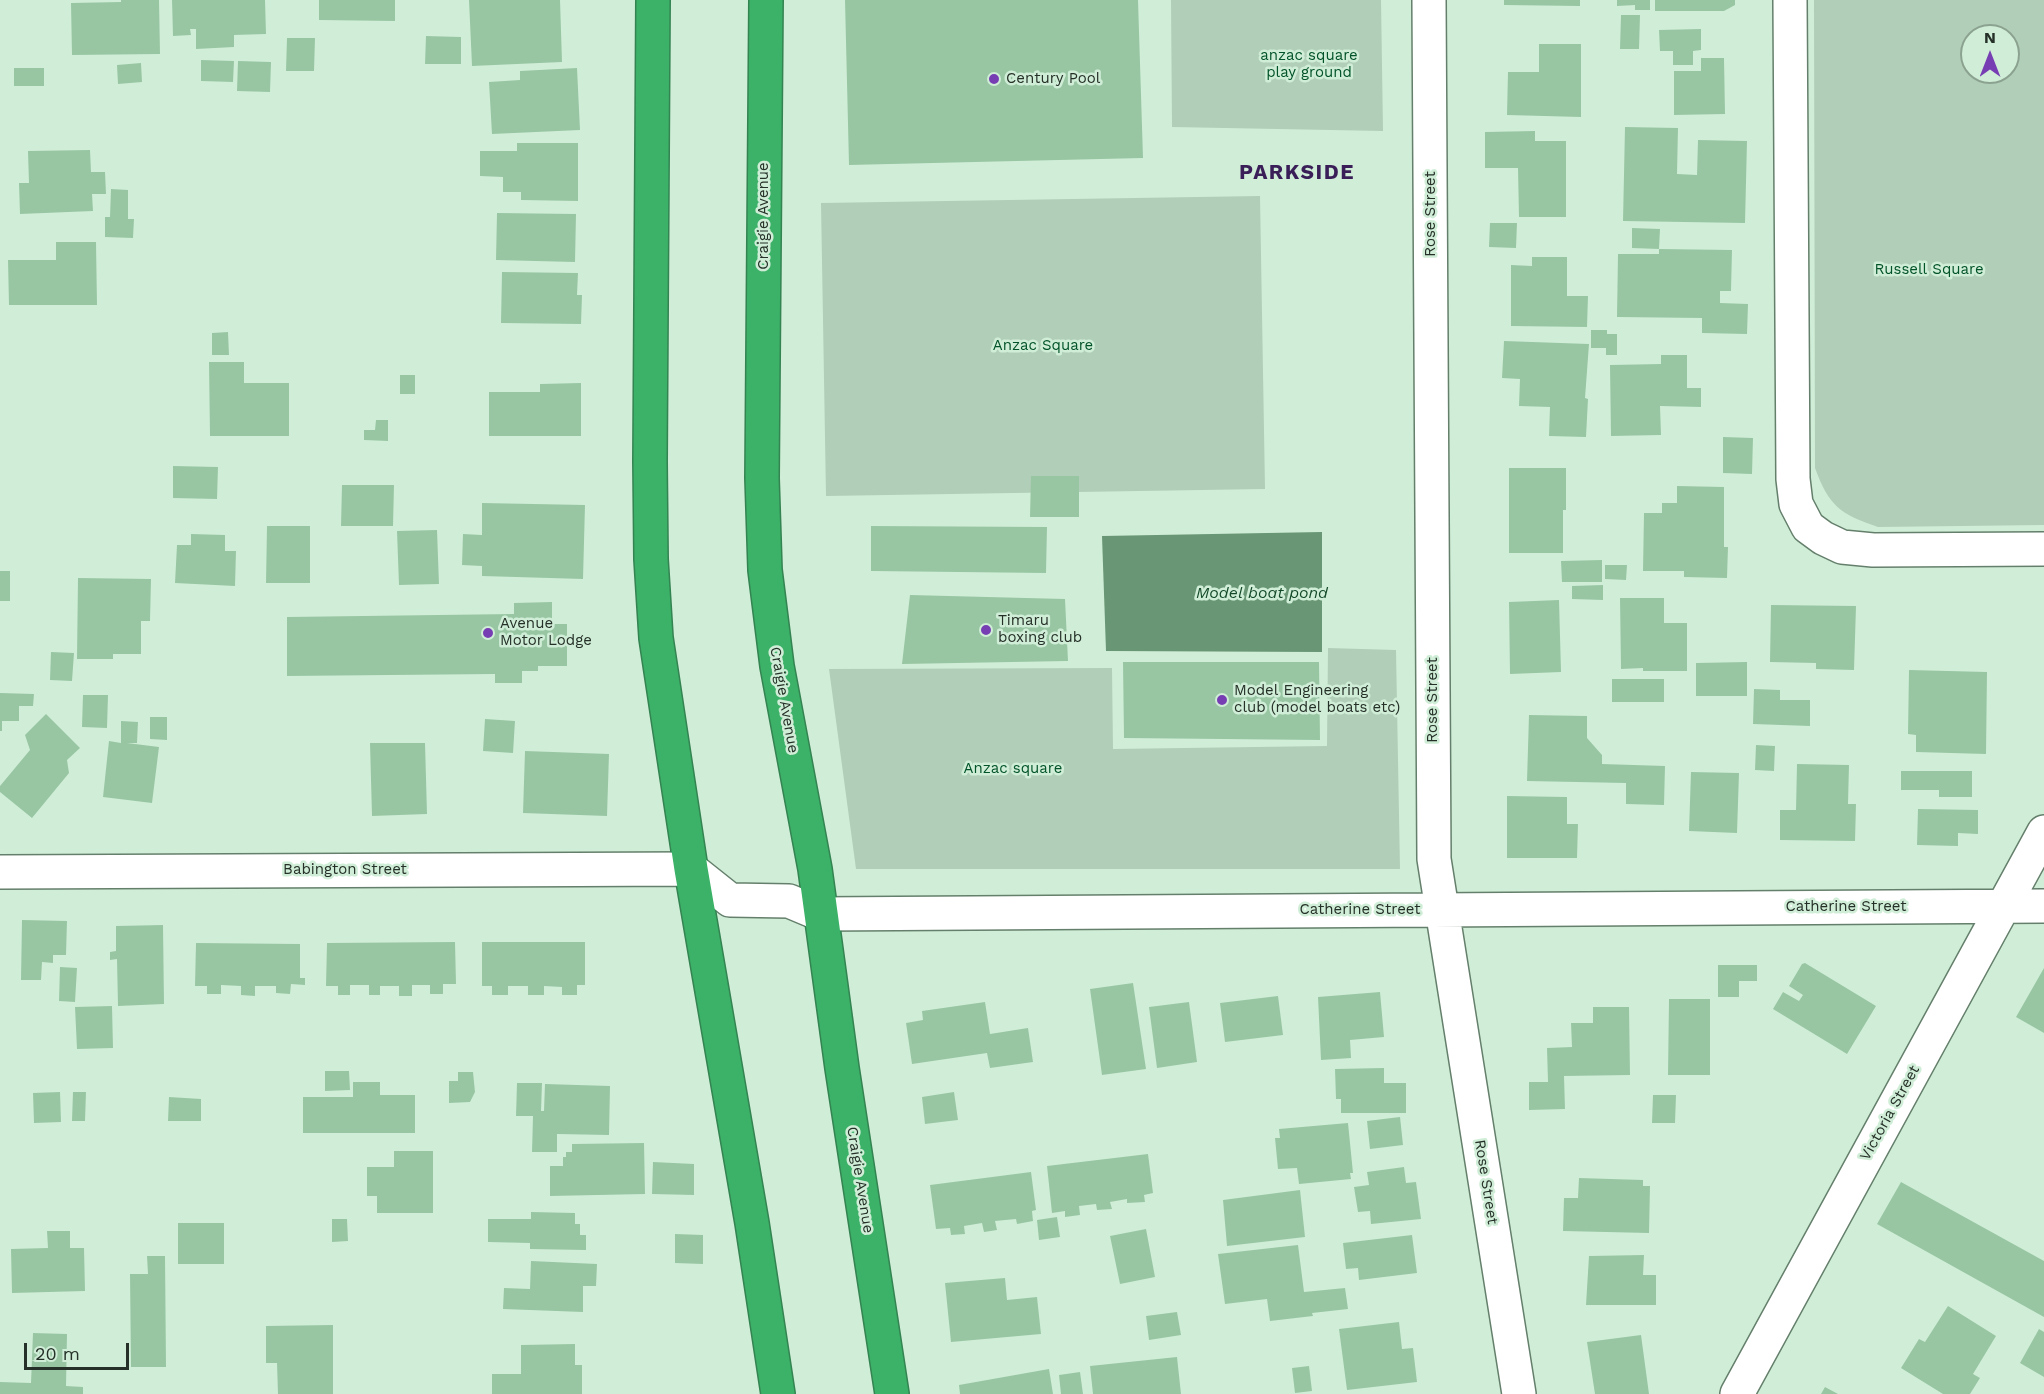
<!DOCTYPE html>
<html>
<head>
<meta charset="utf-8">
<style>
  body { margin:0 }
  #map { position:relative; width:2044px; height:1394px; overflow:hidden; background:#d0eed7; font-family:"Work Sans",sans-serif }
  canvas { display:block }
  .north { position:absolute; left:1960px; top:24px; width:60px; height:60px; box-sizing:border-box; background:#d0eed7; border:2px solid #8ca291; border-radius:50%; rotate:0deg; font-size:16px; font-weight:700; line-height:24px; text-align:center; color:#253028 }
  .north::after { content:''; display:block; margin:auto; width:21px; height:27px; background:#773eb4; clip-path:polygon(50% 0,100% 100%,50% 72%,0 100%) }
  .scale { position:absolute; left:24px; top:1343px; width:105px; height:27px; box-sizing:border-box; border:3px solid #253028; border-top:0; padding-left:8px; font-size:18px; line-height:21px; white-space:nowrap; color:#253028; -webkit-text-stroke:4px #d0eed7; paint-order:stroke }
</style>
</head>
<body>
<div id="map">
<canvas width="2044" height="1394"></canvas>
<div class="north">N</div>
<div class="scale">20 m</div>
</div>
<script>
const g = document.querySelector('canvas').getContext('2d');
g.lineJoin = 'round';
function fillPath(path, color) { g.fillStyle = color; g.fill(path, 'evenodd'); }
function stroke(path, color, width, dash) { g.strokeStyle = color; g.lineWidth = width; g.lineCap = dash ? 'butt' : 'round'; g.setLineDash(dash || []); g.stroke(path); }
function write(font, color, halo, rows, align = 'center') {
  g.font = font + ' "Work Sans",sans-serif'; g.lineWidth = 5; g.setLineDash([]); g.textBaseline = 'middle'; g.strokeStyle = halo; g.fillStyle = color; for (const [text, x, y, turn = 0] of rows) {
    g.save(); g.translate(x, y); g.rotate((+turn || 0) * Math.PI / 180); g.textAlign = isNaN(turn) ? turn : align; if (halo) g.strokeText(text, 0, 0); g.fillText(text, 0, 0); g.restore();
  }
}
fillPath(new Path2D(`
  M1171,0H1381L1383,131L1172,127Z
  M1814,0H2044V525L1878,527C1840,514 1829,506 1815,468ZM1972,36H2008V72H1972Z
  M1260,196L1265,489L826,496L821,203Z
  M1328,648L1396,650L1400,869H856L829,669L1112,668L1113,749L1327,746Z`), '#b1ceb8');
fillPath(new Path2D(`
  M1322,532V652L1106,651L1102,536Z`), '#699675');
fillPath(new Path2D(`
  M121,0H159L160,54L72,55L71,3L121,2Z
  M172,0H265L266,34L234,35V47L196,49V29H190L191,35L173,36Z
  M319,0H395V21L319,20Z
  M469,0H560L562,62L472,66Z
  M845,0H1138L1143,158L849,165Z
  M1504,0H1580V6L1504,5Z
  M1617,0H1650V10H1635V5L1617,6Z
  M1655,0H1735V5L1724,11H1655Z
  M1621,15H1640L1639,49H1620Z
  M1701,29V50L1693,51V65H1673V51H1660L1659,30Z
  M426,36L461,37V64H425Z
  M287,38H315L314,71H286Z
  M1539,44H1581V117L1507,115L1508,72H1539Z
  M1701,58H1724L1725,114L1674,115V71H1701Z
  M201,60L234,61L233,82L201,81Z
  M238,61L271,62L270,92L237,91Z
  M141,63L142,82L118,84L117,65Z
  M14,68H44V86H14Z
  M577,68L580,130L492,134L489,82L520,80V71Z
  M1625,127L1678,128L1677,174L1697,175L1698,140L1747,141L1745,223L1623,221Z
  M1535,131V141H1566V217H1519L1518,168H1485V132Z
  M517,143H578V201L521,200V192H503V177L480,176V151H517Z
  M90,150L91,172H105L106,194H92L93,211L20,214L19,183H29L28,151Z
  M111,189L128,190V219H134L133,238L105,237V217H110Z
  M497,213L576,214L575,262L496,260Z
  M1490,223H1517L1516,248L1489,247Z
  M1632,228L1660,229L1659,249L1732,250L1731,291H1720V303L1748,304L1747,334L1702,333V318L1617,317L1618,254H1659V249L1632,248Z
  M56,242H96L97,305H9L8,260H56Z
  M1532,257H1567V296H1588L1587,327L1511,326V265L1532,266Z
  M502,272L578,273L577,295H582L581,324L501,323Z
  M1591,330H1607V334H1617V355H1606V348H1591Z
  M228,332L229,355H212V333Z
  M1504,341L1589,344L1585,398L1588,399L1586,437L1549,436L1550,407L1519,406L1520,379L1502,378Z
  M1661,355H1687V388H1701V407L1660,406L1661,435L1611,436L1610,365L1661,364Z
  M209,362H244V383H289V436H210Z
  M400,375H415V394H400Z
  M581,383V436H489V392H540V384Z
  M376,420H388V441L364,440V430H375Z
  M1723,437L1753,438L1752,474L1723,473Z
  M173,466L218,467L217,499L173,498Z
  M1509,468H1566V510H1563V553H1509Z
  M1031,476H1079V517H1030Z
  M342,485H394L393,526H341Z
  M1677,486L1724,487V547H1728L1727,578L1684,577V571H1643L1644,513H1662V503H1677Z
  M482,503L585,505L583,579L482,576V566L462,565L463,534L482,535Z
  M267,526H310V583H266Z
  M871,526L1047,527L1046,573L871,571Z
  M437,530L439,584L399,585L397,531Z
  M191,534L225,535V551H236L235,586L175,583L177,545H191Z
  M1602,560V582H1562L1561,561Z
  M1605,565H1627L1626,580L1605,579Z
  M0,571H10V601H0Z
  M78,578L151,579L150,621H141V654H113V659H77Z
  M1603,585V600L1572,599V586Z
  M910,595L1065,599L1068,661L902,664Z
  M1620,598H1664V623H1687V671H1643V668L1621,669Z
  M1559,600L1561,672L1510,674L1509,602Z
  M552,602V624H567V666H538V671H522V683H495V674L287,676V617L514,614V603Z
  M1771,605L1856,606L1854,670L1816,669V663L1770,662Z
  M51,652L74,653L72,681L50,680Z
  M1123,662H1319L1320,740L1124,738Z
  M1747,662V696H1696V663Z
  M1909,670L1987,672L1986,754L1916,752V735L1908,734Z
  M1612,679H1664V702H1612Z
  M1754,689L1780,690V700H1810V726L1753,724Z
  M0,693L34,694L33,706H19V721H2V731H0Z
  M83,695H108L107,728L82,727Z
  M46,714L80,748L67,760L69,773L32,818L0,792V786L30,750L25,735Z
  M1529,715L1587,716V738L1602,755V764L1665,766L1664,805L1626,804V783L1527,781Z
  M150,717H167V740L150,739Z
  M485,719L515,721L513,753L483,751Z
  M121,721L138,722L137,743H127L159,747L152,803L103,797L109,741L121,743Z
  M370,743H425L427,814L372,816Z
  M1756,745L1775,746L1774,771L1755,770Z
  M525,751L609,754L607,816L523,813Z
  M1797,764L1849,765L1848,804H1856L1855,841L1780,840V810H1796Z
  M1901,771H1972V797H1939V790H1901Z
  M1691,772L1739,773L1737,833L1689,831Z
  M1507,796L1567,797V824H1578L1577,858H1507Z
  M1918,809L1978,810V834L1958,833V846L1917,845Z
  M22,920L67,921L66,955H53V963L42,962L41,980H21Z
  M163,925L164,1004L118,1006L117,959L110,960V952L116,951V926Z
  M455,942L456,984H443V994H430V985H412V996H399V986H380V995H369V985H350V995H338V986H326L327,943Z
  M482,942H585V985H577V995H562V987L544,986V995H528V986H508V995H492V986H482Z
  M196,943L300,944V978H305V985L291,984L290,994L276,993V986H255V996L241,995V986L221,985V994H207V986H195Z
  M1805,963L1876,1006L1847,1054L1773,1009L1783,992L1799,1001L1803,995L1789,986L1802,964Z
  M1718,965H1757V981H1739V997H1718Z
  M60,967L77,968L75,1002L59,1001Z
  M2044,968V1033L2016,1017Z
  M1133,983L1146,1069L1102,1075L1090,989Z
  M1380,992L1384,1037L1350,1040L1351,1058L1321,1060L1318,997Z
  M1278,996L1283,1035L1225,1042L1220,1003Z
  M1669,999H1710V1075H1668Z
  M985,1002L990,1034L1028,1028L1033,1062L990,1068L987,1053L912,1064L906,1023L923,1020L922,1011Z
  M1189,1002L1197,1062L1157,1068L1149,1007Z
  M112,1006L113,1048L77,1049L75,1007Z
  M1593,1007H1629L1630,1075L1564,1076L1565,1109L1529,1110V1082H1548L1547,1048L1572,1047L1571,1023H1593Z
  M1384,1068V1083H1406V1113H1341V1099H1336L1335,1069Z
  M325,1071H349L350,1090L325,1091Z
  M458,1072H473L475,1092L470,1102L449,1103V1081H458Z
  M353,1082H380V1095H415V1133H303V1097H353Z
  M517,1083H542L541,1111H544L545,1084L610,1086L609,1135L557,1134V1152H532L533,1116H516Z
  M60,1092L61,1122L34,1123L33,1093Z
  M73,1092H86L85,1121H72Z
  M954,1092L958,1120L925,1124L922,1097Z
  M1653,1095H1676L1675,1123H1652Z
  M169,1097L201,1099V1121H168Z
  M1400,1117L1403,1145L1370,1149L1367,1121Z
  M1348,1123L1353,1173H1350L1351,1179L1299,1184L1297,1168L1278,1169L1275,1138H1280L1279,1129Z
  M644,1143L645,1194L550,1196V1166H563V1157H566V1152H572V1144Z
  M394,1151H433V1213H377V1196H367V1167H394Z
  M1148,1154L1153,1193L1144,1195L1145,1202L1127,1203V1199L1110,1202L1112,1209L1097,1210L1096,1204L1079,1206L1080,1215L1065,1217V1211L1052,1213L1047,1166Z
  M653,1162L694,1164V1195L652,1194Z
  M1404,1167L1406,1183L1416,1182L1421,1219L1371,1224L1370,1211L1358,1212L1354,1187L1369,1185L1367,1172Z
  M1031,1172L1036,1210L1032,1211L1033,1221L1017,1224L1016,1219L995,1221L997,1230L984,1232L982,1223L964,1226L965,1234L951,1235L950,1228L936,1229L930,1185Z
  M1579,1178L1643,1180V1186H1650L1649,1233L1563,1231L1564,1198H1578Z
  M1901,1182L2044,1261V1317L1877,1224Z
  M1300,1190L1305,1237L1227,1246L1223,1200Z
  M531,1212L575,1213V1224H580V1235H586V1250L530,1249V1243L488,1242V1219H531Z
  M1057,1217L1060,1237L1039,1240L1037,1220Z
  M332,1219H347L348,1241L332,1242Z
  M178,1223H224V1264H178Z
  M1146,1229L1155,1277L1120,1284L1110,1236Z
  M47,1231H70V1248H84L85,1291L12,1293L11,1249L48,1248Z
  M675,1234L703,1235V1264L675,1263Z
  M1412,1235L1417,1273L1359,1280L1358,1268L1346,1269L1343,1243Z
  M1298,1245L1304,1292L1345,1288L1348,1309L1312,1313L1313,1316L1270,1321L1267,1299L1225,1304L1218,1254Z
  M1644,1255L1643,1275H1656V1305H1586L1589,1256Z
  M147,1256H165L166,1367H131L130,1274H148Z
  M531,1261L597,1264L596,1286H583V1312L503,1309L504,1288L530,1289Z
  M1005,1278L1007,1300L1037,1297L1041,1334L951,1342L945,1283Z
  M1948,1306L1996,1336L1973,1374L1980,1378L1970,1394H1943L1901,1368L1919,1339L1925,1342Z
  M1177,1312L1181,1335L1149,1340L1146,1316Z
  M1399,1322L1402,1349L1413,1348L1417,1382L1347,1390L1339,1329Z
  M333,1325V1394H278L277,1363H266V1326Z
  M2039,1329L2044,1332V1377L2020,1363Z
  M33,1333L67,1334L66,1386L83,1387V1394H0V1382L31,1383Z
  M1641,1335L1649,1394H1595L1587,1342Z
  M575,1344V1365H582V1394H492V1374H521V1345Z
  M1177,1357L1181,1394H1093L1090,1366Z
  M1309,1366L1312,1391L1295,1393L1292,1368Z
  M1049,1369L1053,1394H960L959,1385Z
  M1080,1372L1083,1394H1061L1059,1375Z
  M1825,1387L1838,1394H1821Z`), '#98c6a3');
const street = new Path2D(`
  M1429,0L1434,859L1519,1394
  M1790,0L1793,479L1796,504L1808,527L1823,538L1842,547L1873,550L2044,549
  M0,872L691,869L730,900L789,901L820,914L2044,906
  M1737,1394L2044,832`);
const highway = new Path2D(`
  M653,0L650,461L651,559L656,638L691,869L752,1223L778,1394
  M766,0L762,478L765,570L777,666L815,869L842,1068L892,1394`);
stroke(street, '#647f6b', 36);
stroke(highway, '#348452', 36);
stroke(street, '#fff', 33);
stroke(highway, '#3cb168', 33);
for (const [x, y, r, color] of [
  [994,79,6,"#773eb4"],
  [986,630,6,"#773eb4"],
  [488,633,6,"#773eb4"],
  [1222,700,6,"#773eb4"]
]) { const dot = new Path2D(); dot.arc(x, y, r, 0, 2 * Math.PI); g.fillStyle = color; g.fill(dot); stroke(dot, '#d0eed7', 2); }
write('15px', '#035328', '#d0eed7', [
  ["anzac square",1309,56],
  ["play ground",1309,73],
  ["Russell Square",1929,270],
  ["Anzac Square",1043,346],
  ["Anzac square",1013,769]
]);
write('15px', '#253028', '#d0eed7', [
  ["Century Pool",1006,79],
  ["Timaru",998,621],
  ["boxing club",998,638],
  ["Avenue",500,624],
  ["Motor Lodge",500,641],
  ["Model Engineering",1234,691],
  ["club (model boats etc)",1234,708]
], 'left');
write('15px', '#253028', '#d0eed7', [
  ["Rose Street",1431,214,-90],
  ["Craigie Avenue",764,216,-90],
  ["Craigie Avenue",784,700,80],
  ["Rose Street",1433,700,-90],
  ["Babington Street",345,870],
  ["Catherine Street",1846,907],
  ["Catherine Street",1360,910],
  ["Victoria Street",1890,1113,-61],
  ["Craigie Avenue",860,1180,81],
  ["Rose Street",1486,1182,81]
]);
write('italic 16px', '#154a29', '#d0eed7', [
  ["Model boat pond",1262,593]
]);
g.letterSpacing = '1.5px';
write('bold 21px', '#391e57', '#d0eed7', [
  ["PARKSIDE",1297,173]
]);
g.letterSpacing = '0px';
</script>
</body>
</html>
